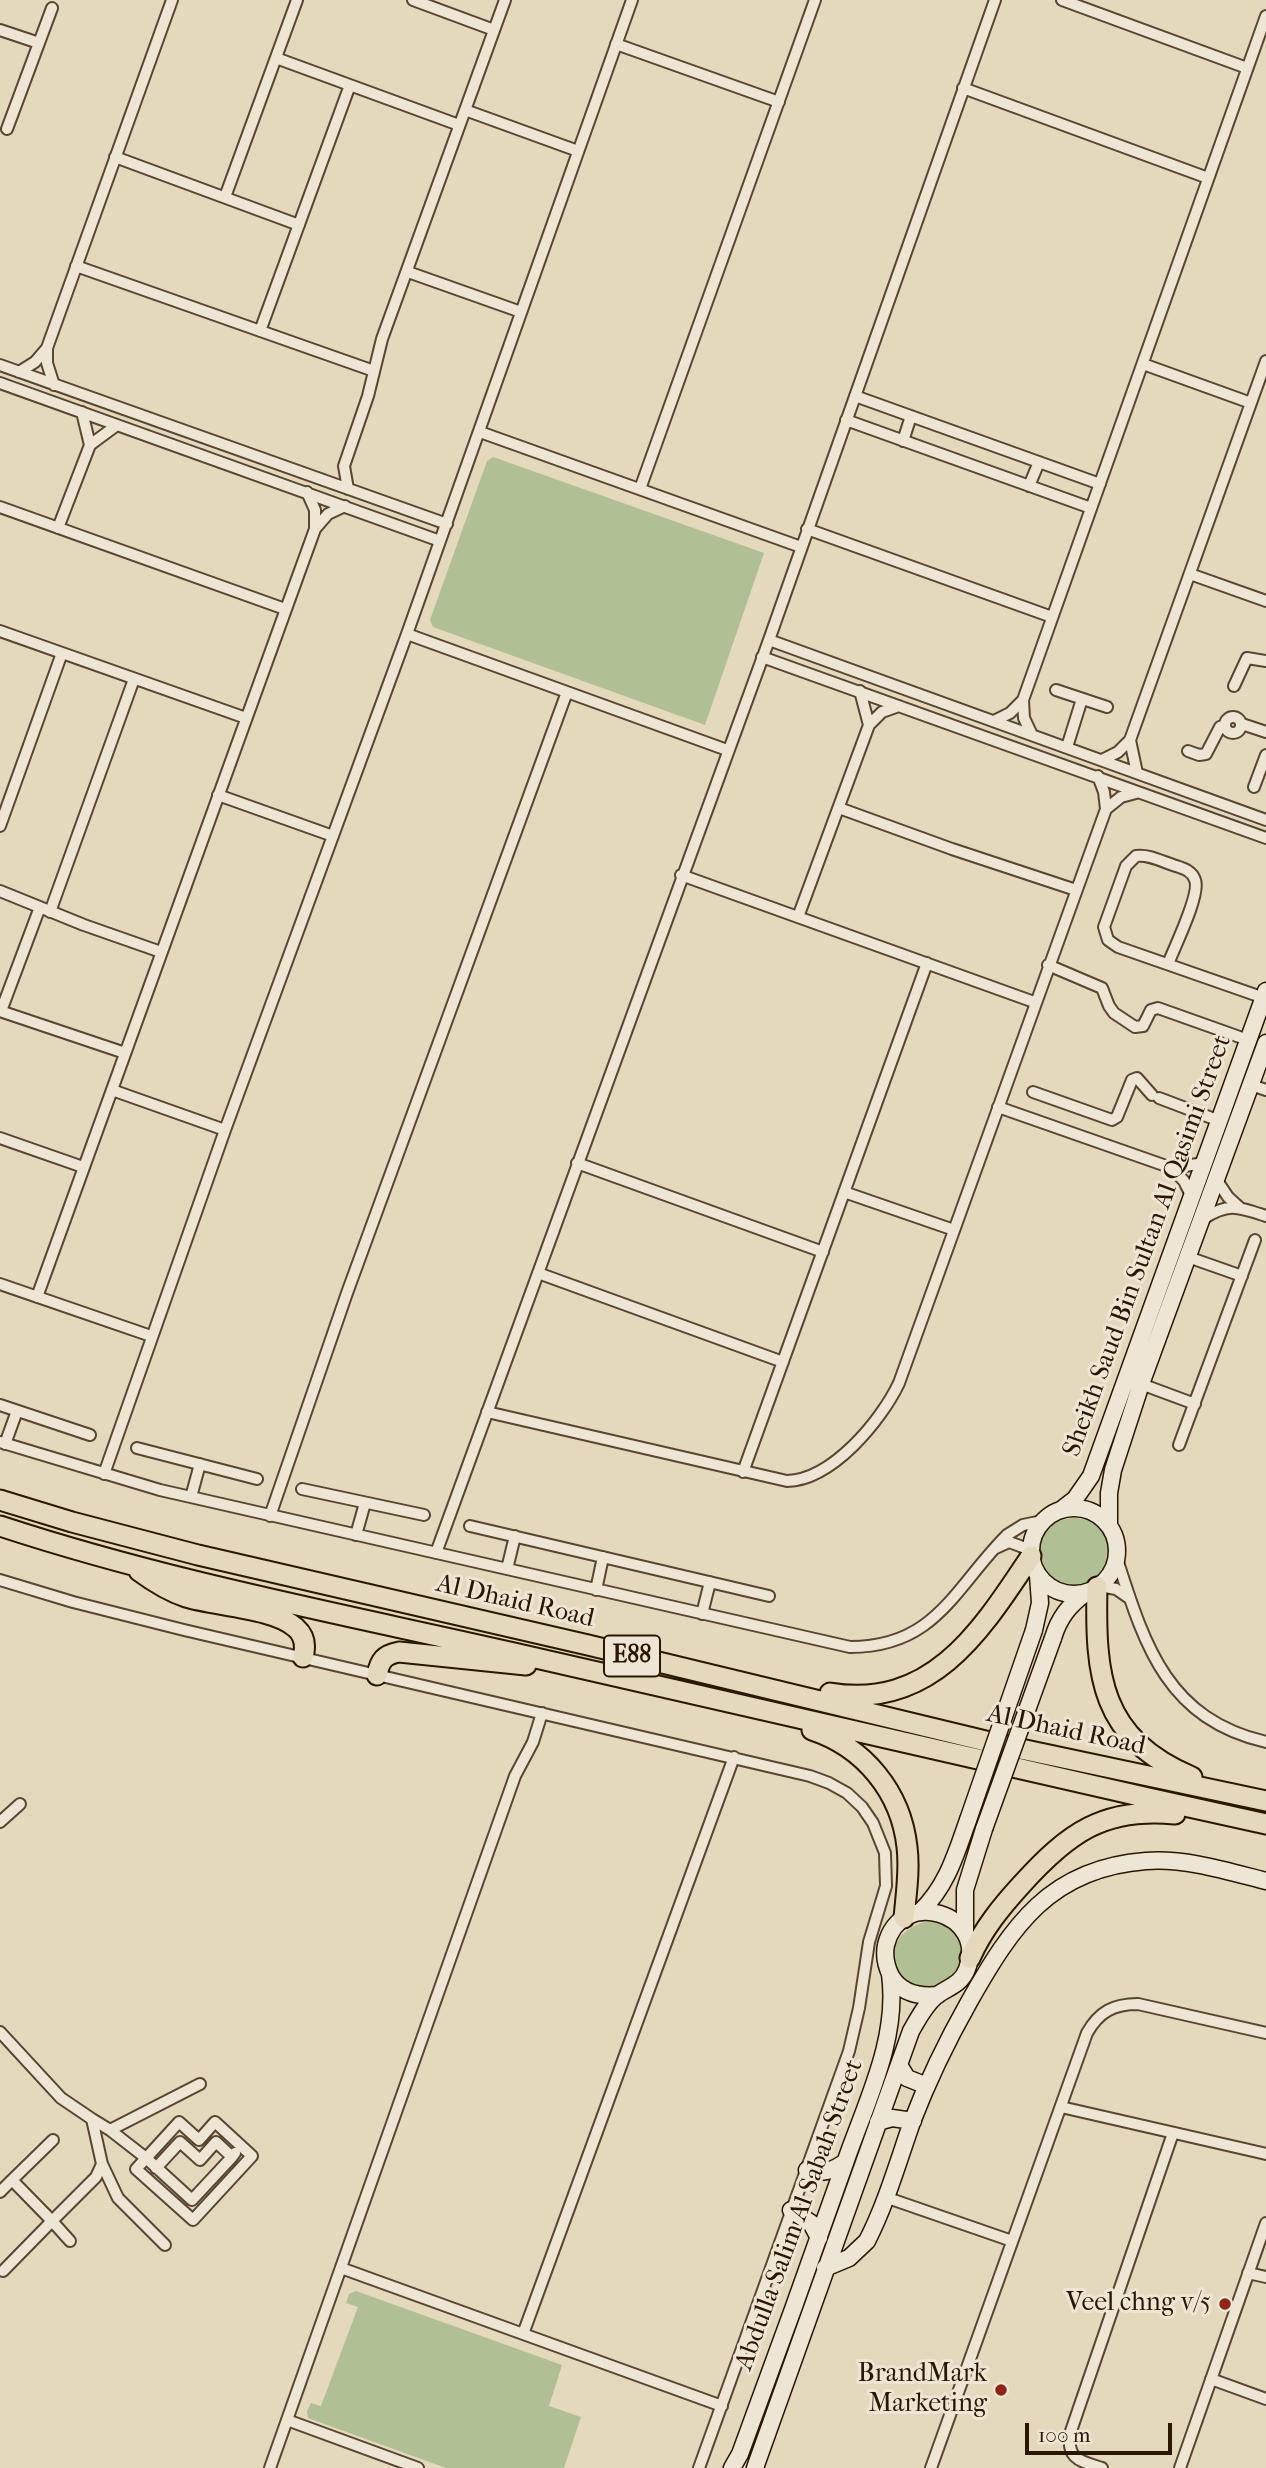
<!DOCTYPE html>
<html>
<head>
<meta charset="utf-8">
<style>
  body { margin:0 }
  #map { position:relative; width:1266px; height:2468px; overflow:hidden; background:#e4d8bd; font-family:"IM FELL French Canon",serif }
  canvas { display:block }
  .scale { position:absolute; left:1025px; top:2423px; width:147px; height:32px; box-sizing:border-box; border:4px solid #2b1601; border-top:0; padding-left:9px; font-size:21px; line-height:24px; white-space:nowrap; color:#2b1601; -webkit-text-stroke:5px #ede6d4; paint-order:stroke }
</style>
</head>
<body>
<div id="map">
<canvas width="1266" height="2468"></canvas>
<div class="scale">100 m</div>
</div>
<script>
const g = document.querySelector('canvas').getContext('2d');
g.lineJoin = 'round';
function fillPath(path, color) { g.fillStyle = color; g.fill(path, 'evenodd'); }
function stroke(path, color, width, dash) { g.strokeStyle = color; g.lineWidth = width; g.lineCap = dash ? 'butt' : 'round'; g.setLineDash(dash || []); g.stroke(path); }
function write(font, color, halo, rows, align = 'center') {
  g.font = font + ' "IM FELL French Canon",serif'; g.lineWidth = 6; g.setLineDash([]); g.textBaseline = 'middle'; g.strokeStyle = halo; g.fillStyle = color; for (const [text, x, y, turn = 0] of rows) {
    g.save(); g.translate(x, y); g.rotate((+turn || 0) * Math.PI / 180); g.textAlign = isNaN(turn) ? turn : align; if (halo) g.strokeText(text, 0, 0); g.fillText(text, 0, 0); g.restore();
  }
}
fillPath(new Path2D(`
  M493,457L764,553L705,725L433,627L430,620L487,461Z
  M1038 1554a36 36 0 1 1 72 0a36 36 0 1 1-72 0Z
  M928,1921C955,1925 958,1935 965,1959L947,1988L913,1989C908,1984 901,1979 897,1973C881,1949 906,1925 928,1921Z
  M356,2291L562,2365L549,2406L581,2417L564,2468H446L308,2418L307,2411L311,2403L321,2406L358,2307L346,2303L349,2294Z`), '#b0bf94');
const street = new Path2D(`
  M413,0L494,30
  M1062,0L1247,68
  M0,30L39,43
  M616,44L779,102
  M276,58L459,125
  M963,88L1208,178
  M465,110L578,151
  M7,129L52,8
  M115,157L299,225
  M225,197L297,0
  M76,266L374,371
  M408,272L521,312
  M260,331L350,85
  M47,348V363L54,385
  M1143,364L1251,403
  M0,365L447,524
  M19,372L35,362L47,348L172,0
  M0,383L440,541
  M855,396L1100,484
  M82,412L90,445
  M846,420L1091,508
  M480,432L801,547
  M903,441L911,416
  M1029,486L1039,462
  M348,489L344,466L368,396L382,339L505,0
  M640,489L815,0
  M0,507L285,609
  M58,528L90,445L117,425
  M315,529L328,514L345,506
  M807,529L1052,617
  M1190,574L1266,601
  M0,631L246,718
  M407,634L727,750
  M769,640L1266,820
  M762,657L1266,838
  M1234,686L1247,658L1266,661
  M1056,690L1107,707
  M860,691L869,725
  M1023,700L1024,718L1032,735
  M1225 725a8 8 0 1 1 16 0a8 8 0 1 1-16 0Z
  M994,721L1010,713L1023,700L1266,16
  M1242,724L1266,732
  M1130,740L1137,773
  M1067,747L1082,699
  M1188,751L1199,755L1206,754L1220,727L1225,725
  M1102,760L1118,752L1130,740L1266,361
  M1254,787L1266,755
  M218,795L333,836
  M839,808L952,849L1076,890
  M1106,809L1121,797L1136,793
  M0,826L62,653
  M681,875L1034,1002
  M0,891L84,925L161,952
  M50,912L134,679
  M798,917L869,725L882,712L899,706
  M1168,964C1174,948 1201,894 1195,880C1192,870 1182,868 1173,865C1161,861 1148,854 1136,856L1126,866L1104,927L1108,940L1118,947L1264,998
  M1048,965L1102,988L1109,1006L1114,1013L1135,1027L1143,1026L1151,1010L1158,1008L1248,1040
  M0,1011L125,1053
  M1,1011L40,907
  M1251,1085L1266,1090
  M112,1090L225,1130
  M1033,1092L1112,1120L1117,1117L1132,1080L1137,1078L1152,1095
  M1159,1098L1217,1120
  M998,1107L1172,1168L1184,1181L1192,1197
  M0,1138L83,1167
  M577,1163L823,1252
  M1172,1168L1204,1163
  M1216,1179L1228,1197L1239,1207
  M844,1192L954,1230
  M1203,1219C1228,1202 1239,1207 1266,1216
  M1188,1257L1242,1276
  M538,1273L783,1362
  M0,1284L151,1336
  M37,1297L315,529V510L307,492
  M1141,1384L1195,1404
  M0,1405L90,1435
  M487,1412L787,1481C832,1480 881,1421 899,1383L1106,809L1104,792L1098,776
  M0,1442L160,1490L850,1647C936,1647 954,1588 1007,1535L1023,1525L1042,1521
  M5,1444L17,1411
  M1179,1445L1255,1240
  M137,1448L257,1479
  M743,1472L927,963
  M104,1474L225,1130L407,634L632,0
  M302,1489L424,1515
  M191,1497L200,1464
  M270,1516L347,1293L567,692
  M470,1526L769,1596
  M356,1535L365,1503
  M996,1548L1009,1542L1031,1550
  M436,1553L769,640L995,0
  M1117,1559C1145,1646 1167,1719 1266,1742
  M507,1569L515,1536
  M0,1580L73,1602L184,1630L810,1776L829,1783L847,1793L862,1807L873,1823L885,1853L886,1886L869,1942L859,2008L849,2051L699,2468
  M1100,1586L1116,1589L1129,1598
  M596,1590L603,1557
  M702,1614L710,1582
  M0,1822L20,1804
  M0,2032L61,2098L92,2119
  M1061,2107L1266,2154
  M179,2122L199,2140L215,2122L252,2156L193,2220L136,2169Z
  M110,2130L146,2158L192,2200L232,2157
  M53,2140L12,2180L52,2221L96,2177L102,2164
  M156,2168L180,2142L200,2160L216,2142L232,2157L235,2153
  M0,2192L12,2180
  M885,2197L1012,2241
  M165,2245L118,2198L102,2164L92,2119L110,2130L200,2084
  M341,2268L722,2406
  M3,2271L52,2221L70,2241
  M1248,2273L1266,2277
  M523,2334L734,1757
  M1211,2379L1266,2399
  M287,2420L418,2468
  M270,2468L515,1776L533,1742L542,1713
  M931,2468L1087,2033C1099,2012 1113,2004 1138,2004L1266,2033
  M1102,2468C1080,2461 1065,2459 1071,2431L1173,2133
  M1180,2468L1266,2223`);
const secondary = new Path2D(`
  M1031 1551a43 43 0 1 1 86 0a43 43 0 1 1-86 0Z
  M1062,1509L1075,1499L1091,1476L1266,991
  M1109,1524V1493L1113,1470L1141,1384L1266,1043
  M1034,1630L1040,1603L1038,1575
  M1053,1638C1059,1618 1069,1605 1086,1593
  M920,1912C947,1886 956,1854 968,1820
  M965,1933V1890L984,1829
  M899,2065L907,2078L927,2086
  M878,2122L892,2118L913,2121
  M807,2170C822,2174 833,2171 845,2162
  M791,2210L811,2223L819,2238
  M825,2268L849,2258L867,2241C886,2204 898,2162 912,2122C928,2080 947,2041 969,2002C1012,1926 1050,1868 1146,1861C1186,1858 1227,1871 1266,1881
  M732,2468L740,2454C776,2357 811,2260 845,2163C866,2102 899,2039 890,1974
  M755,2468L911,2031C918,2019 925,2005 936,1996C948,1987 961,1985 967,1969C988,1913 900,1886 886,1945C884,1955 886,1966 891,1976C901,1993 919,1997 938,1995`);
const highway = new Path2D(`
  M0,1500L72,1522L198,1555L588,1645L1002,1745L1266,1801
  M0,1526C167,1581 342,1614 514,1653C765,1710 1015,1769 1266,1824
  M139,1571C154,1582 168,1591 186,1597C215,1606 275,1608 296,1628C305,1636 306,1646 303,1657
  M1097,1587C1095,1676 1100,1738 1192,1777
  M377,1675C380,1660 384,1655 399,1652L526,1665
  M830,1693C932,1710 981,1631 1031,1556
  M812,1730C864,1747 901,1792 907,1847C910,1870 906,1895 904,1918
  M970,1958C983,1929 1001,1907 1022,1884C1068,1833 1104,1807 1175,1814`);
stroke(street, '#594630', 14);
stroke(secondary, '#2b1601', 19);
stroke(highway, '#2b1601', 23);
stroke(street, '#ede6d4', 10);
stroke(secondary, '#ede6d4', 16);
stroke(highway, '#e4d8bd', 19);
const secondaryBridge = new Path2D(`
  M968,1820L1034,1630
  M984,1829L1053,1638`);
stroke(secondaryBridge, '#2b1601', 19, []);
stroke(secondaryBridge, '#ede6d4', 16);
for (const [x, y, r, color] of [
  [1225,2304,7,"#8f2418"],
  [1001,2390,7,"#8f2418"]
]) { const dot = new Path2D(); dot.arc(x, y, r, 0, 2 * Math.PI); g.fillStyle = color; g.fill(dot); stroke(dot, '#ede6d4', 2.5); }
for (const [x, y, w] of [
  [632,1656,56]
]) { const box = new Path2D(); box.roundRect(x - w / 2, y - 20.5, w, 41, 5); g.fillStyle = '#ede6d4'; g.fill(box); stroke(box, '#2b1601', 2); }
write('bold 24px', '#2b1601', null, [
  ["E88",632,1656]
]);
write('26px', '#2b1601', '#ede6d4', [
  ["Sheikh Saud Bin Sultan Al Qasimi Street",1148,1246,-70],
  ["Al Dhaid Road",515,1602,13],
  ["Al Dhaid Road",1066,1731,12],
  ["Abdulla Salim Al Sabah Street",800,2215,-70]
]);
write('26px', '#2b1601', '#ede6d4', [
  ["Veel chng v/5",1211,2304],
  ["BrandMark",987,2375],
  ["Marketing",987,2405]
], 'right');
</script>
</body>
</html>
